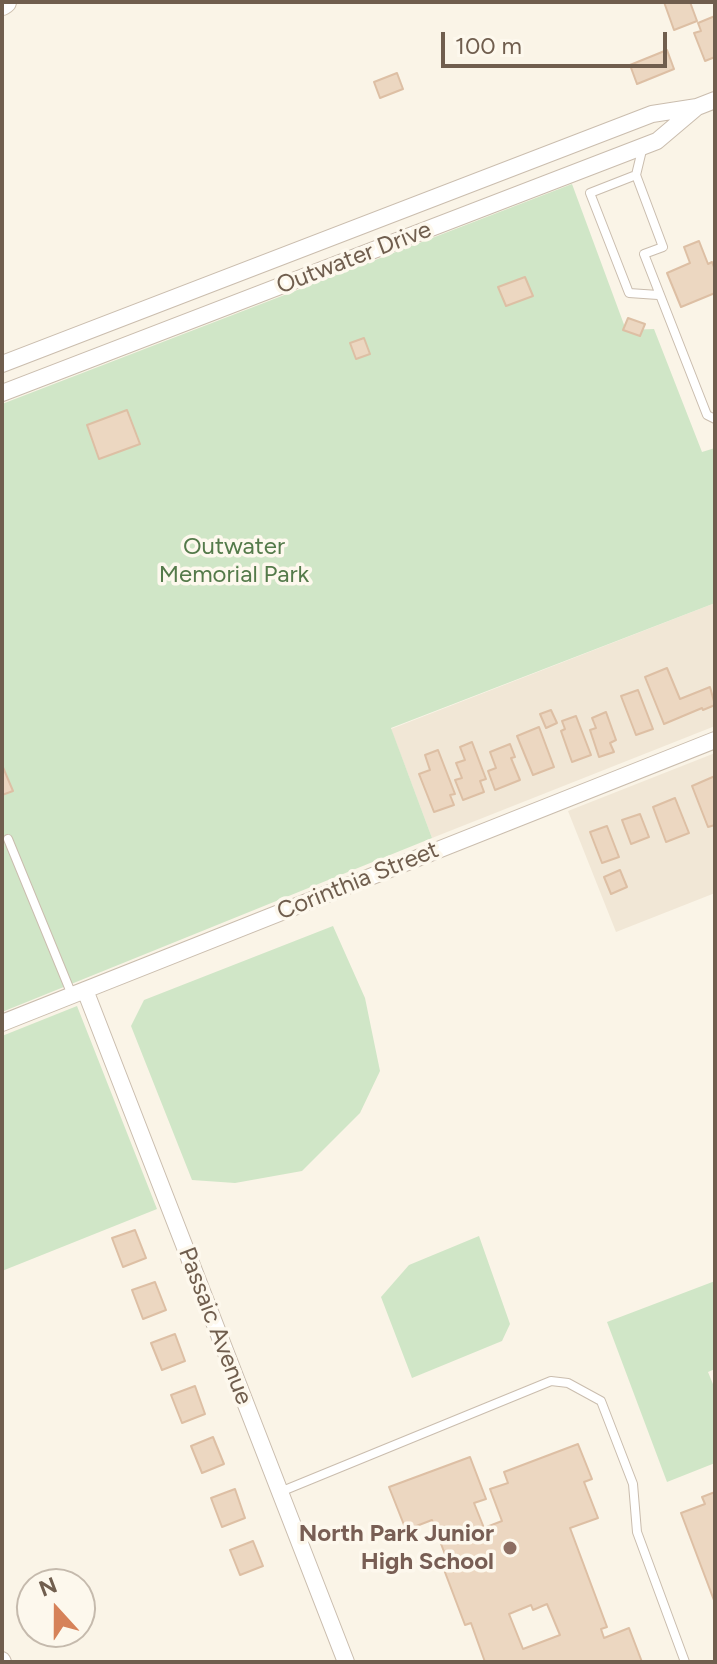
<!DOCTYPE html>
<html>
<head>
<meta charset="utf-8">
<style>
  body { margin:0 }
  #map { position:relative; width:717px; height:1664px; overflow:hidden; background:#faf4e7; font-family:Figtree,sans-serif }
  canvas { display:block }
  .frame { position:absolute; inset:0; border:4px solid #705e4e; pointer-events:none }
  .north { position:absolute; left:16px; top:1568px; width:80px; height:80px; box-sizing:border-box; background:#fdf8ed; border:2px solid #c5baad; border-radius:50%; rotate:339deg; font-size:22px; font-weight:700; line-height:32px; text-align:center; color:#705e4e }
  .north::after { content:''; display:block; margin:auto; width:28px; height:36px; background:#d68259; clip-path:polygon(50% 0,100% 100%,50% 72%,0 100%) }
  .scale { position:absolute; left:441px; top:32px; width:226px; height:36px; box-sizing:border-box; border:4px solid #705e4e; border-top:0; padding-left:10px; font-size:24px; line-height:28px; white-space:nowrap; color:#705e4e; -webkit-text-stroke:6px #fdf8ed; paint-order:stroke }
</style>
</head>
<body>
<div id="map">
<canvas width="717" height="1664"></canvas>
<div class="frame"></div>
<div class="north">N</div>
<div class="scale">100 m</div>
</div>
<script>
const g = document.querySelector('canvas').getContext('2d');
g.lineJoin = 'round';
function fillPath(path, color) { g.fillStyle = color; g.fill(path, 'evenodd'); }
function stroke(path, color, width, dash) { g.strokeStyle = color; g.lineWidth = width; g.lineCap = dash ? 'butt' : 'round'; g.setLineDash(dash || []); g.stroke(path); }
function write(font, color, halo, rows, align = 'center') {
  g.font = font + ' Figtree,sans-serif'; g.lineWidth = 7; g.setLineDash([]); g.textBaseline = 'middle'; g.strokeStyle = halo; g.fillStyle = color; for (const [text, x, y, turn = 0] of rows) {
    g.save(); g.translate(x, y); g.rotate((+turn || 0) * Math.PI / 180); g.textAlign = isNaN(turn) ? turn : align; if (halo) g.strokeText(text, 0, 0); g.fillText(text, 0, 0); g.restore();
  }
}
fillPath(new Path2D(`
  M715,603V726L432,838L391,729Z
  M715,753V893L616,932L568,811Z`), '#f1e7d6');
fillPath(new Path2D(`
  M572,184L626,330L654,329L702,452L715,448V603L391,728L432,838L2,1012V404Z
  M333,926L365,998L380,1071L360,1113L302,1171L235,1183L192,1180L131,1026L144,1000Z
  M77,1006L157,1209L2,1271V1036Z
  M479,1236L510,1324L502,1341L412,1378L381,1297L409,1265Z
  M715,1281V1369L708,1372L715,1389V1463L667,1482L607,1322Z`), '#d0e6c7');
const building = new Path2D(`
  M664,2H690L697,21L674,30Z
  M715,16V57L705,61L694,33L701,31L698,23Z
  M667,50L674,69L637,84L630,65Z
  M397,73L403,89L380,98L374,82Z
  M699,241L708,264L712,262L715,270V293L681,307L667,273L690,263L684,247Z
  M525,277L533,296L506,306L498,287Z
  M628,318L645,324L640,336L623,330Z
  M364,338L370,354L356,359L350,343Z
  M127,410L140,444L99,459L87,425Z
  M667,668L680,699L710,687L715,705L703,710L702,708L664,724L645,677Z
  M638,690L653,729L636,735L621,696Z
  M551,710L557,723L546,728L540,714Z
  M606,712L616,740L610,743L614,752L599,757L590,730L596,728L592,718Z
  M576,716L591,755L572,762L561,731L565,729L562,721Z
  M539,727L554,767L533,775L517,736Z
  M472,742L486,779L480,781L484,792L463,800L455,780L462,778L456,763L465,760L460,747Z
  M510,744L515,757L511,758L520,780L495,790L488,771L496,768L490,752Z
  M438,750L455,794L450,795L454,805L434,812L419,774L430,770L425,755Z
  M2,765L13,791L2,795Z
  M715,776V825L708,827L692,786Z
  M675,798L689,833L666,842L653,807Z
  M640,814L649,837L631,844L622,820Z
  M607,826L619,857L602,863L590,832Z
  M620,870L627,887L611,894L604,877Z
  M135,1230L146,1258L123,1267L112,1238Z
  M155,1282L166,1310L143,1319L132,1290Z
  M175,1334L185,1361L162,1370L151,1343Z
  M195,1386L205,1414L182,1423L171,1395Z
  M213,1437L224,1464L202,1473L191,1446Z
  M578,1444L592,1479L584,1482L598,1518L570,1528L607,1627L601,1629L604,1638L629,1628L642,1662H485L471,1623L465,1625L443,1567L449,1565L432,1520L406,1530L389,1487L470,1457L486,1499L474,1503L484,1528L502,1521L490,1489L508,1483L504,1472ZM547,1604L560,1635L523,1649L509,1614L531,1605L533,1610Z
  M235,1489L245,1518L222,1527L211,1498Z
  M715,1492V1603L681,1513L705,1504L702,1497Z
  M253,1541L263,1566L240,1575L230,1550Z`);
fillPath(building, '#ecd7c1');
stroke(building, '#ddbfa4', 2);
const lane = new Path2D(`
  M636,175L643,146
  M658,295L629,293L590,193L636,175L663,247L644,254L707,415L715,419
  M8,839L72,995
  M280,1492L551,1381L568,1383L601,1401L633,1484L637,1532L685,1662`);
const street = new Path2D(`
  M2,364L652,114L697,107L715,100
  M2,393L657,141L696,108
  M85,990L346,1662
  M2,1023L715,740
  M2,1660L3,1662`);
const secondary = new Path2D(`
  M2,4L5,2`);
stroke(lane, '#cabdae', 10);
stroke(street, '#cabdae', 18);
stroke(secondary, '#cdbeac', 24);
stroke(lane, '#fff', 8);
stroke(street, '#fff', 16);
stroke(secondary, '#fff', 22);
for (const [x, y, r, color] of [
  [510,1548,8,"#8d6e63"]
]) { const dot = new Path2D(); dot.arc(x, y, r, 0, 2 * Math.PI); g.fillStyle = color; g.fill(dot); stroke(dot, '#fdf8ed', 3); }
write('24px', '#705e4e', '#fdf8ed', [
  ["Outwater Drive",354,258,-21],
  ["Corinthia Street",358,881,-22],
  ["Passaic Avenue",215,1326,69]
]);
write('24px', '#547a4a', '#fdf8ed', [
  ["Outwater",234,547],
  ["Memorial Park",234,575]
]);
write('bold 24px', '#785e54', '#fdf8ed', [
  ["North Park Junior",494,1534],
  ["High School",494,1562]
], 'right');
</script>
</body>
</html>
